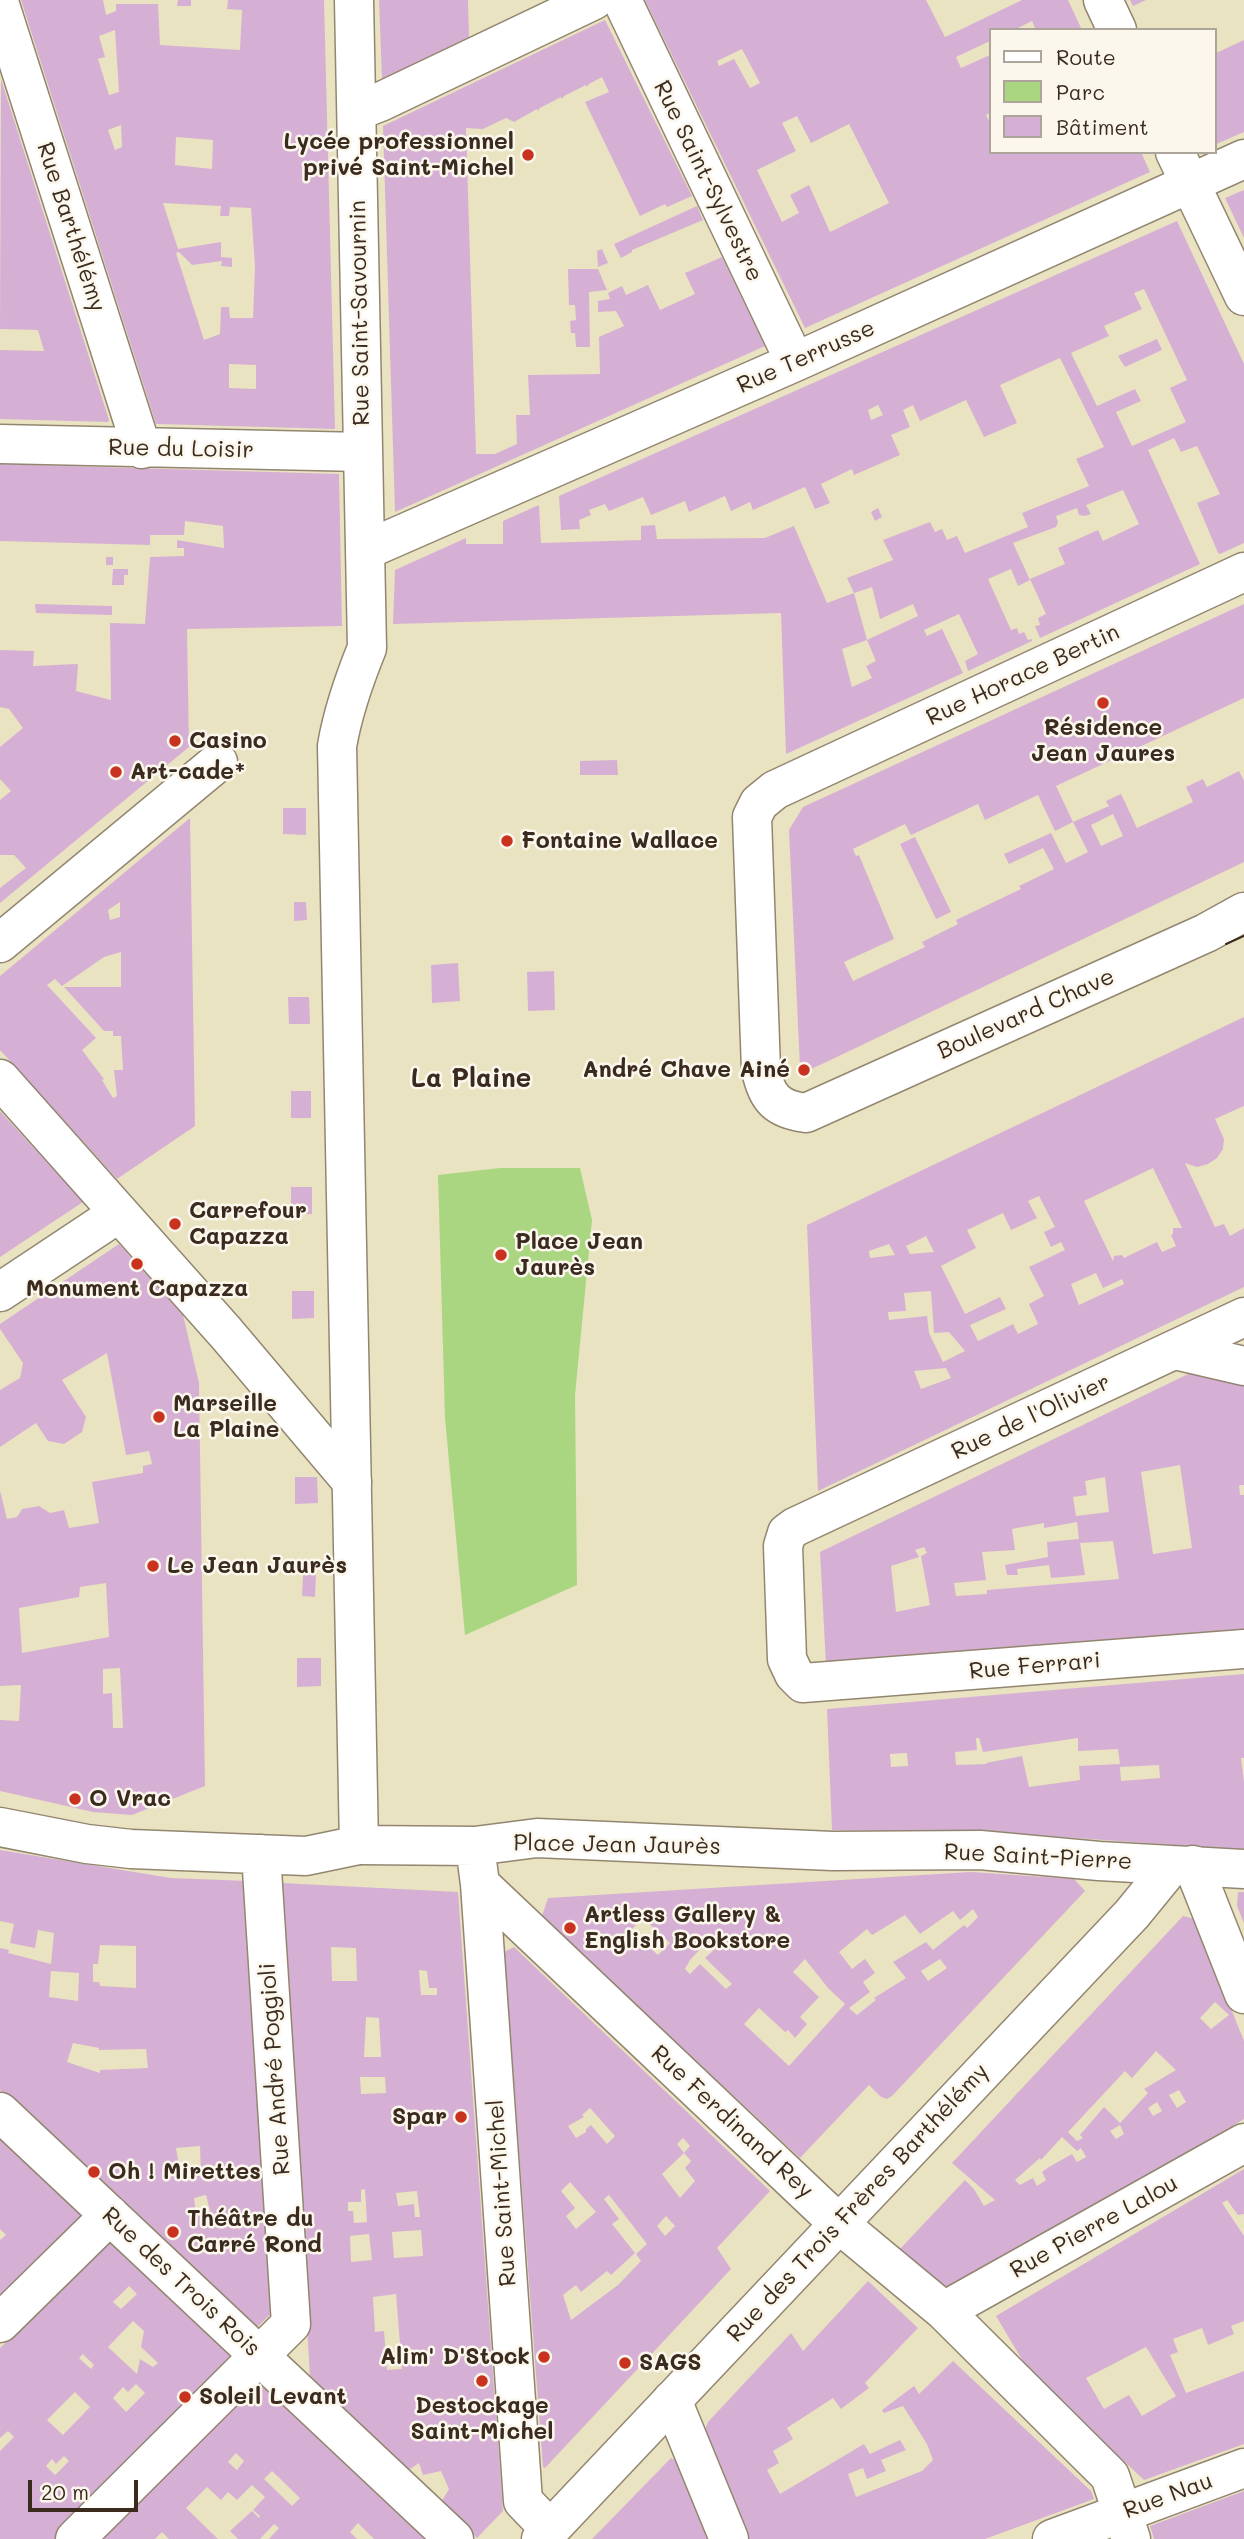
<!DOCTYPE html>
<html>
<head>
<meta charset="utf-8">
<style>
  body { margin:0 }
  #map { position:relative; width:1244px; height:2539px; overflow:hidden; background:#eae3c1; font-family:Mali,sans-serif }
  canvas { display:block }
  .legend { position:absolute; left:989px; top:28px; width:228px; height:126px; box-sizing:border-box; background:#fbf7ec; border:2px solid #aea59a; margin:0; padding:9px 12px; list-style:none; font-size:21px; color:#3b2a1e }
  .legend li { display:flex; align-items:center; gap:14px; height:35px }
  .legend b { width:35px; border:2px solid #aea59a }
  .scale { position:absolute; left:28px; top:2480px; width:110px; height:32px; box-sizing:border-box; border:4px solid #3b2a1e; border-top:0; padding-left:9px; font-size:21px; line-height:24px; white-space:nowrap; color:#3b2a1e; -webkit-text-stroke:5px #fbf7ec; paint-order:stroke }
</style>
</head>
<body>
<div id="map">
<canvas width="1244" height="2539"></canvas>
<ul class="legend">
<li><b style="height:9px;background:#fff"></b>Route</li>
<li><b style="height:19px;background:#aad682"></b>Parc</li>
<li><b style="height:19px;background:#d6b0d4"></b>Bâtiment</li>
</ul>
<div class="scale">20 m</div>
</div>
<script>
const g = document.querySelector('canvas').getContext('2d');
g.lineJoin = 'round';
function fillPath(path, color) { g.fillStyle = color; g.fill(path, 'evenodd'); }
function stroke(path, color, width, dash) { g.strokeStyle = color; g.lineWidth = width; g.lineCap = dash ? 'butt' : 'round'; g.setLineDash(dash || []); g.stroke(path); }
function write(font, color, halo, rows, align = 'center') {
  g.font = font + ' Mali,sans-serif'; g.lineWidth = 5; g.setLineDash([]); g.textBaseline = 'middle'; g.strokeStyle = halo; g.fillStyle = color; for (const [text, x, y, turn = 0] of rows) {
    g.save(); g.translate(x, y); g.rotate((+turn || 0) * Math.PI / 180); g.textAlign = isNaN(turn) ? turn : align; if (halo) g.strokeText(text, 0, 0); g.fillText(text, 0, 0); g.restore();
  }
}
fillPath(new Path2D(`
  M500,1168H580L592,1220L575,1395L577,1585L465,1635L445,1418L438,1175Z`), '#aad682');
fillPath(new Path2D(`
  M21,0H103L106,15L116,11V4H158L160,45L240,50L242,10L227,9L228,0H324L335,429L156,424ZM115,30L119,92L109,95L98,59L105,57L99,36ZM121,125L122,147L115,150L108,130ZM176,137L213,140L212,169L175,165ZM163,203L221,206L220,216H229L230,207L251,208L255,267L253,318H230L229,307H221L220,334L204,340L176,253L179,252L192,265L222,261L221,266L232,267V258L221,257V242L178,249ZM229,364L256,365V389L229,388Z
  M178,0H191V6H177Z
  M379,0H468L469,37L382,79Z
  M645,0H926L945,37L1022,0H1068L1082,30H1036L1032,21L1014,30H990V41L956,57L961,68L990,55V113L986,115L990,123V152H1141L1150,172L805,328ZM742,49L760,83L750,88L734,59L719,66L717,61ZM797,116L811,143L849,124L889,203L830,232L809,185L790,195L799,213L782,222L757,170L796,151L782,123Z
  M1130,0H1146L1133,6Z
  M605,20L692,196L667,207L665,204L640,216L585,102L609,92L602,77L589,84L587,87L586,85L564,96L562,99L561,97L540,108L537,111V109L514,122L506,118L483,129L466,128L476,454H495L517,444L516,415H530L528,375L600,374L599,337L624,326L616,311L598,312V301L610,299L608,293L622,286L626,295L648,285L660,310L695,294L685,273L722,257L765,346L395,512L383,126Z
  M1244,40V132L1214,145V54Z
  M1,79L109,420L108,422L0,419V350L44,351L38,330L0,329Z
  M1244,190V238L1225,198Z
  M697,206L703,220L632,250V252L621,258L614,244Z
  M1177,221L1244,364V543L1220,554L1218,553L1197,503L1220,494L1197,446L1181,452L1174,438L1148,450L1200,564L1040,638L1035,626L1040,625L1038,618L1046,614L1030,579L1065,564L1058,548L1098,530L1103,541L1139,524L1123,490L1086,505L1091,514L1085,516L1079,515L1077,508L1056,516L1058,522L1056,527L1013,543L1030,580L1018,586L1011,569L988,579L1011,630L1017,628L1019,634L1024,632L1028,640L1032,639V641L968,671L965,661L978,654L959,614L924,630L927,636L942,629L963,673L786,754L781,613L393,624L395,570L466,538V544H503V521L539,505L541,543L641,540V526L655,525L657,539L765,538L794,526L827,603L854,593L847,578L893,560L883,540L930,522L935,532L942,529L947,540L957,536L965,553L1028,527L1022,513L1089,486L1076,459L1104,447L1060,358L1000,385L1017,423L984,437L966,400L920,421L913,405L903,410L910,427L891,435L900,455L854,475L852,469L821,484L830,503L815,509L805,487L753,510L750,502L731,511L725,496L689,512L685,501L651,515L643,497L609,511L605,504L589,510L591,515L579,520L580,529L561,530L559,496ZM1144,289L1187,380L1170,388L1186,422L1132,446L1116,412L1141,401L1135,389L1097,406L1071,353L1109,336L1104,326L1142,309L1134,293ZM878,405L883,415L871,420L868,410ZM872,587L880,619L913,604L918,616L867,640L876,661L866,666L872,678L852,687L842,649L867,640L854,593Z
  M602,249L608,263L598,267L597,251Z
  M568,269H598L607,290L589,292L590,347H576L575,333H571L570,321L576,320L575,305H569Z
  M1157,339L1162,350L1125,367L1118,356Z
  M0,464L339,474L342,626L187,629L189,747L0,903V888L26,868L14,855H0V800L11,791L0,779V747L23,728L9,709L0,707V650L34,651L33,666L78,664L76,691L111,700L110,623L145,624L150,557L184,556V548H177V540L224,548L223,526L185,521L184,535H150V545L0,541Z
  M878,508L882,517L875,521L871,512Z
  M106,557H113V565H106Z
  M113,569H128V575H124V585H112Z
  M35,604L112,606V615L36,613Z
  M1244,604V698L1056,786L1073,822L1055,831L1038,795L985,820L978,804L911,835L905,824L853,849L856,856L859,855L894,939L844,962L853,981L925,947L922,942L958,924L956,920L1021,889L1019,886L1054,869L1043,848L1009,864L1004,854L1051,833L1066,863L1088,852L1073,822L1109,806L1106,801L1121,794L1137,828L1193,802L1186,787L1203,779L1207,787L1239,771L1244,781V862L839,1056L807,1071L800,1068L789,830L803,807ZM1113,814L1123,836L1101,846L1091,825Z
  M617,760L618,775H580V761Z
  M283,808H306V835L283,834Z
  M190,818L195,1126L117,1179L0,1050V976ZM120,902V917L110,920L108,910ZM121,952V987H64L104,1031H113V1036H121L123,1070H114L117,1096L113,1098L102,1080L104,1079L82,1050L96,1038L47,985L55,979L62,986L104,957Z
  M915,837L951,912L936,919L900,844Z
  M294,902H306L307,920L294,921Z
  M458,963L460,1001L432,1003L431,965Z
  M554,971L555,1010L528,1011L527,972Z
  M288,997H309L310,1024H289Z
  M1244,1017V1106L1215,1119L1224,1139L1223,1149L1217,1158L1208,1164L1197,1167L1185,1163L1215,1227L1224,1224L1230,1236L1244,1228V1287L818,1491L807,1225ZM1153,1168L1182,1228H1173V1234L1171,1235L1176,1246L1162,1252L1157,1242L1124,1258L1122,1255L1114,1256L1113,1261L1084,1201ZM1039,1196L1055,1227L1044,1232L1051,1247L1061,1242L1065,1250L1029,1267L1044,1296L1029,1304L1038,1324L1018,1334L1013,1324L978,1341L970,1325L1006,1309L1000,1297L965,1314L941,1266L976,1248L967,1230L1003,1213L1011,1230L1037,1218L1028,1201ZM926,1236L934,1252L910,1254L906,1246ZM889,1244L895,1255L870,1258L869,1251ZM1096,1273L1103,1288L1122,1279L1124,1284L1079,1305L1071,1284ZM931,1291L934,1333L949,1332L965,1351L943,1362L929,1333L927,1316L889,1320L888,1312L906,1311L904,1293ZM946,1368L951,1378L921,1389L914,1371Z
  M291,1091H311V1118H291Z
  M0,1111L83,1202L0,1257Z
  M291,1187H312V1214L291,1215Z
  M119,1244L183,1315L199,1383L205,1786L132,1815L93,1812L0,1791V1720L19,1721L21,1685L0,1686V1491L7,1519L17,1517L22,1509L39,1506L50,1513L64,1510L69,1528L99,1523L92,1482L143,1473V1466L152,1464L149,1451L126,1455L107,1353L62,1380L86,1417L82,1432L64,1444L48,1441L36,1423L0,1447V1390L20,1378L23,1363L0,1329V1324ZM106,1583L109,1637L22,1653L19,1608L79,1597L80,1587ZM120,1668L123,1728H113L112,1693L103,1694V1669Z
  M292,1291H314V1318L292,1319Z
  M1211,1363L1244,1373V1485H1239L1240,1495H1244V1630L826,1665L820,1552ZM1180,1465L1192,1548L1153,1554L1141,1472ZM1105,1477L1109,1512L1076,1516L1073,1497L1087,1495L1085,1481ZM1077,1522L1079,1539L1047,1542L1048,1557L1005,1565L1007,1575H1018L1017,1569L1049,1565L1051,1578L1085,1575L1080,1543L1113,1541L1119,1579L987,1590V1594L956,1596L954,1583L986,1580L982,1552L1015,1550L1012,1529L1044,1523V1528ZM924,1547L927,1553L921,1556L930,1605L896,1612L891,1566L919,1557L915,1550Z
  M295,1477H317L318,1503L295,1504Z
  M303,1574H316L315,1597L302,1596Z
  M297,1658H321V1686L297,1687Z
  M1244,1674V1758H1241L1244,1782V1850L1006,1833L832,1830L827,1709ZM976,1738H979L983,1752L1078,1738V1751L1118,1749L1120,1764L1079,1766L1080,1780L1029,1787L1022,1756L986,1763L987,1764L956,1765L955,1752L977,1750ZM907,1753L908,1766L891,1767L890,1754ZM1159,1765L1160,1778L1121,1781L1120,1767Z
  M0,1850L171,1878L248,1881L274,2311L255,2329L0,2090V1948L9,1950L8,1953L51,1964L54,1933L38,1930L35,1948L10,1943L14,1924L0,1921ZM100,1945L136,1946V1988L100,1986L99,1982H93V1964H98ZM51,1971L79,1973L78,2001L49,1997ZM73,2043L99,2048V2050L146,2049L148,2068L100,2070V2073L67,2062ZM200,2146L201,2174L181,2178L176,2148ZM206,2195L210,2211L196,2213L194,2198Z
  M971,1872L1074,1879L1085,1891L892,2096L887,2099L881,2097L869,2085L800,2158L542,1916L548,1898ZM973,1909L978,1917L967,1928L964,1925L933,1950L926,1942L893,1962L906,1978L874,1998L876,2000L857,2015L849,2008L870,1992L863,1982L875,1973L865,1959L852,1969L839,1952L867,1929L872,1935L905,1915L920,1934L953,1911L960,1920ZM643,1918L670,1943L658,1955L631,1930ZM707,1942L715,1949L705,1958L732,1984L726,1989L700,1964L690,1974L685,1969L690,1960ZM805,1959L828,1988L845,2004L789,2066L744,2024L759,2008L785,2032L788,2030L795,2038L807,2024L800,2017L819,1997L793,1972ZM940,1959L947,1968L928,1981L921,1971Z
  M282,1883L458,1892L503,2511L477,2538L440,2504L449,2489L441,2471L423,2475L419,2463L406,2472L310,2378ZM331,1947L356,1948L357,1981H332ZM419,1970L427,1971L429,1988H437V1995H421ZM366,2017L379,2018L381,2057H364ZM360,2077H385L386,2093L361,2094ZM365,2189L367,2222L354,2223L353,2211H348V2202H361V2190ZM417,2191L420,2217H415L414,2204L398,2206L396,2193ZM421,2230L423,2256L394,2258L392,2232ZM369,2234L372,2260L351,2262L350,2236ZM396,2294L402,2369L387,2370L384,2331L375,2332L373,2297Z
  M1238,1892H1244V1923L1237,1906Z
  M1183,1916L1195,1919L1244,2041V2119L947,2295L899,2250L965,2180L974,2189L984,2206L995,2200L952,2163ZM1215,2002L1229,2015L1211,2029L1200,2018ZM1156,2051L1176,2070L1144,2089L1148,2093L1120,2123L1104,2107L1080,2135L1083,2138L1077,2141L1068,2132L1125,2071L1132,2078ZM1179,2090L1186,2102L1177,2108L1169,2095ZM1157,2102L1162,2111L1153,2116L1148,2108ZM1120,2125L1124,2134L1116,2139L1110,2131ZM1062,2137L1077,2151L1081,2148L1086,2157L1077,2162L1072,2154L1049,2167L1042,2172L1046,2180L1037,2186L1033,2178L1020,2185L1015,2180L1040,2158L1041,2160Z
  M514,1947L770,2191L717,2248L731,2269L545,2468L543,2467L504,1952ZM590,2108L615,2136L607,2144L591,2125L586,2129V2132L576,2138L568,2126L584,2117L582,2115ZM683,2138L690,2146L684,2153L691,2161L685,2168L695,2181L680,2198L662,2174L684,2153L677,2144ZM570,2182L596,2212L576,2229L566,2216L575,2208L561,2191ZM609,2195L647,2244L636,2254L641,2261L618,2285L571,2320L563,2295L576,2285L581,2292L607,2271L611,2275L635,2253L612,2224L619,2219L604,2199ZM666,2216L675,2226L665,2236L657,2226Z
  M0,2136L86,2218L0,2302V2240L6,2235L0,2229Z
  M1244,2169V2214L1238,2215L1227,2200L1222,2203L1244,2236V2321L1231,2326L1234,2334L1208,2345L1202,2328L1173,2339L1178,2352L1170,2355L1186,2393L1244,2371V2444L1144,2480L1030,2373L996,2316ZM1146,2347L1176,2396L1142,2416L1129,2395L1104,2409L1086,2378Z
  M110,2241L237,2359L58,2539H0V2451L14,2437L8,2431L0,2438V2348ZM129,2286L137,2294L121,2309L113,2302ZM133,2321L144,2331L141,2347L158,2363L153,2367L140,2359L137,2374L108,2347ZM83,2354L94,2365L91,2369L79,2358ZM136,2384L145,2393L126,2412L113,2398L123,2387L128,2392ZM75,2392L90,2407L63,2435L47,2420ZM64,2456L69,2461L55,2475L46,2466L52,2459L56,2464Z
  M868,2281L918,2328L865,2383L869,2388L841,2409L833,2398L787,2428L793,2439L773,2451L779,2463L767,2470L780,2494L864,2444L870,2454L900,2440L906,2450L881,2460L886,2471L867,2479L863,2468L848,2474L856,2497L922,2471L933,2460L927,2444L903,2406L884,2413L882,2410L914,2386L919,2394L953,2361L1091,2491L1094,2499L985,2539H747L705,2429L708,2422L791,2333L803,2351Z
  M262,2381L430,2539H374L358,2523L350,2532L357,2539H269L279,2528L274,2524L260,2539H238L230,2531L242,2520L252,2511L259,2518L260,2516L253,2510L265,2497L252,2485L237,2500L228,2492L221,2500L207,2487L186,2508L218,2539H169L162,2532L155,2539H92L251,2382ZM236,2453L244,2461L237,2470L228,2462ZM272,2471L300,2498L292,2506L264,2479Z
  M671,2458L677,2461L708,2539H592Z
  M1244,2491V2539H1154L1150,2526Z`), '#d6b0d4');
const street = new Path2D(`
  M622,0L795,362
  M1103,0L1117,30
  M0,5L142,449
  M357,111L380,102L594,0
  M1175,152L1244,296
  M0,444L362,452
  M366,550L795,362L1244,159
  M1244,572L775,790L759,803L752,817L761,1070C767,1099 777,1109 806,1113L1206,933L1244,912
  M0,943L218,762
  M0,1079L226,1333L352,1482
  M0,1292L119,1213
  M1244,1317L795,1527L787,1533L783,1546L787,1659L794,1674L803,1683L1244,1649
  M1175,1350L1244,1366
  M0,1827L87,1844L131,1849L306,1856L359,1845
  M1193,1865L1244,1994
  M0,2112L454,2539
  M838,2223L944,2311L1110,2476L1131,2539
  M944,2311L1244,2143
  M0,2323L110,2215
  M672,2400L729,2539
  M75,2539L291,2324L261,1854
  M1052,2539L1244,2468`);
const secondary = new Path2D(`
  M354,0L367,648C354,680 343,711 337,746L359,1845L475,1846L537,1838L832,1851L980,1850L1099,1861L1244,1869
  M475,1846L480,1884L523,2501L550,2529
  M480,1884L838,2223
  M541,2539L1132,1914L1172,1865`);
stroke(street, '#928670', 41);
stroke(secondary, '#928670', 41);
stroke(street, '#fff', 38);
stroke(secondary, '#fff', 38);
stroke(new Path2D(`
  M1226,944L1244,936`), '#3b2a1e', 2);
for (const [x, y, r, color] of [
  [528,155,7,"#c8321e"],
  [1103,703,7,"#c8321e"],
  [175,741,7,"#c8321e"],
  [116,772,7,"#c8321e"],
  [507,841,7,"#c8321e"],
  [804,1070,7,"#c8321e"],
  [175,1224,7,"#c8321e"],
  [501,1255,7,"#c8321e"],
  [137,1264,7,"#c8321e"],
  [159,1417,7,"#c8321e"],
  [153,1566,7,"#c8321e"],
  [75,1799,7,"#c8321e"],
  [570,1928,7,"#c8321e"],
  [461,2117,7,"#c8321e"],
  [94,2172,7,"#c8321e"],
  [173,2232,7,"#c8321e"],
  [544,2357,7,"#c8321e"],
  [625,2363,7,"#c8321e"],
  [482,2381,7,"#c8321e"],
  [185,2397,7,"#c8321e"]
]) { const dot = new Path2D(); dot.arc(x, y, r, 0, 2 * Math.PI); g.fillStyle = color; g.fill(dot); stroke(dot, '#fbf7ec', 2.5); }
write('bold 23px', '#3b2a1e', '#fbf7ec', [
  ["Lycée professionnel",514,142,"right"],
  ["privé Saint-Michel",514,168,"right"],
  ["Résidence",1103,728,"center"],
  ["Jean Jaures",1103,754,"center"],
  ["Casino",189,741],
  ["Art-cade*",130,772],
  ["Fontaine Wallace",521,841],
  ["André Chave Ainé",790,1070,"right"],
  ["Carrefour",189,1211],
  ["Capazza",189,1237],
  ["Place Jean",515,1242],
  ["Jaurès",515,1268],
  ["Monument Capazza",137,1289,"center"],
  ["Marseille",173,1404],
  ["La Plaine",173,1430],
  ["Le Jean Jaurès",167,1566],
  ["O Vrac",89,1799],
  ["Artless Gallery &",584,1915],
  ["English Bookstore",584,1941],
  ["Spar",447,2117,"right"],
  ["Oh ! Mirettes",108,2172],
  ["Théâtre du",187,2219],
  ["Carré Rond",187,2245],
  ["Alim' D'Stock",530,2357,"right"],
  ["SAGS",639,2363],
  ["Soleil Levant",199,2397],
  ["Destockage",482,2406,"center"],
  ["Saint-Michel",482,2432,"center"]
], 'left');
write('23px', '#3b2a1e', '#fbf7ec', [
  ["Rue Saint-Sylvestre",708,181,64],
  ["Rue Barthélémy",71,227,72],
  ["Rue Saint-Savournin",360,313,-91],
  ["Rue Terrusse",806,357,-24],
  ["Rue du Loisir",181,449,1],
  ["Rue Horace Bertin",1023,675,-25],
  ["Boulevard Chave",1026,1014,-24],
  ["Rue de l'Olivier",1031,1417,-25],
  ["Rue Ferrari",1035,1666,-5],
  ["Place Jean Jaurès",617,1845,1],
  ["Rue Saint-Pierre",1038,1857,3],
  ["Rue André Poggioli",275,2069,-94],
  ["Rue Ferdinand Rey",732,2122,43],
  ["Rue Saint-Michel",502,2193,-94],
  ["Rue des Trois Frères Barthélémy",858,2203,-47],
  ["Rue Pierre Lalou",1094,2227,-29],
  ["Rue des Trois Rois",181,2282,43],
  ["Rue Nau",1168,2496,-20]
]);
write('bold 26px', '#3b2a1e', '#fbf7ec', [
  ["La Plaine",471,1079]
]);
</script>
</body>
</html>
